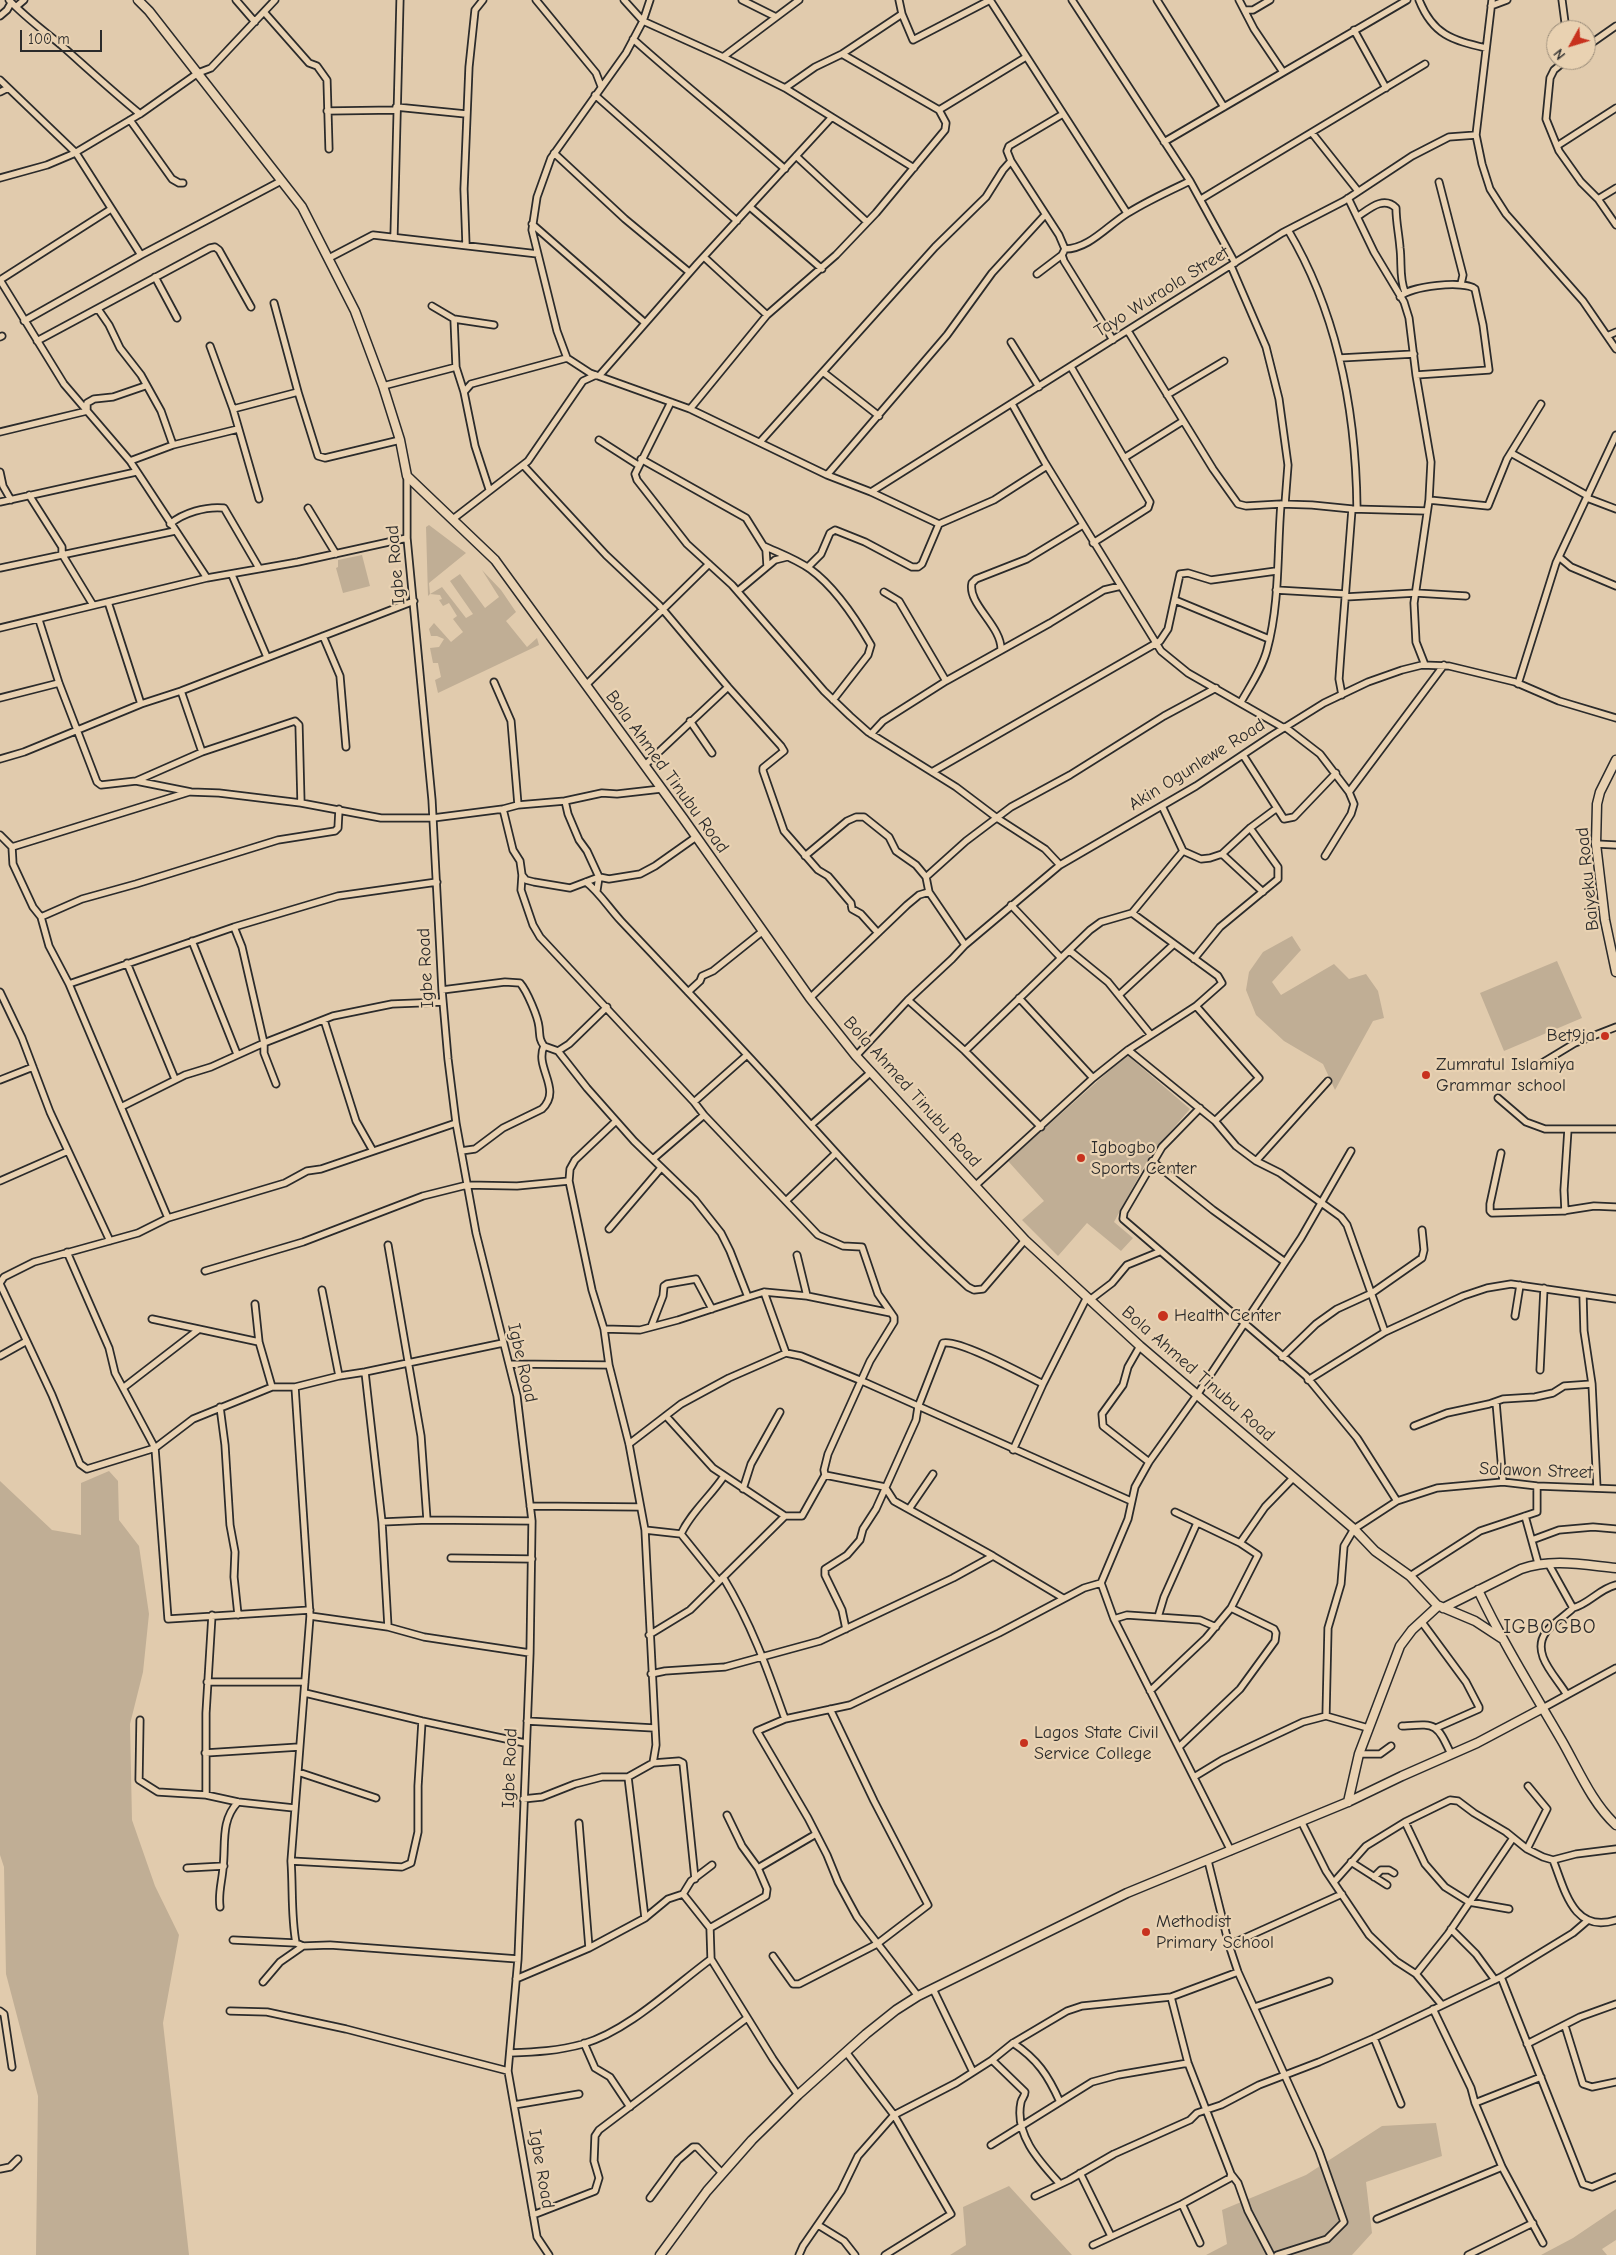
<!DOCTYPE html>
<html>
<head>
<meta charset="utf-8">
<style>
  body { margin:0 }
  #map { position:relative; width:1616px; height:2255px; overflow:hidden; background:#e1cbad; font-family:"Comic Neue",sans-serif }
  canvas { display:block }
  .north { position:absolute; left:1546px; top:20px; width:50px; height:50px; box-sizing:border-box; background:#e9d2b2; border:1px solid #9d8f7c; border-radius:50%; rotate:231deg; font-size:14px; font-weight:700; line-height:20px; text-align:center; color:#2b2b2b }
  .north::after { content:''; display:block; margin:auto; width:18px; height:22px; background:#c8321e; clip-path:polygon(50% 0,100% 100%,50% 72%,0 100%) }
  .scale { position:absolute; left:20px; top:30px; width:82px; height:22px; box-sizing:border-box; border:2px solid #2b2b2b; border-top:0; padding-left:6px; font-size:15px; line-height:18px; white-space:nowrap; color:#2b2b2b; -webkit-text-stroke:4px #e9d2b2; paint-order:stroke }
</style>
</head>
<body>
<div id="map">
<canvas width="1616" height="2255"></canvas>
<div class="north">N</div>
<div class="scale">100 m</div>
</div>
<script>
const g = document.querySelector('canvas').getContext('2d');
g.lineJoin = 'round';
function fillPath(path, color) { g.fillStyle = color; g.fill(path, 'evenodd'); }
function stroke(path, color, width, dash) { g.strokeStyle = color; g.lineWidth = width; g.lineCap = dash ? 'butt' : 'round'; g.setLineDash(dash || []); g.stroke(path); }
function write(font, color, halo, rows, align = 'center') {
  g.font = font + ' "Comic Neue",sans-serif'; g.lineWidth = 4.5; g.setLineDash([]); g.textBaseline = 'middle'; g.strokeStyle = halo; g.fillStyle = color; for (const [text, x, y, turn = 0] of rows) {
    g.save(); g.translate(x, y); g.rotate((+turn || 0) * Math.PI / 180); g.textAlign = isNaN(turn) ? turn : align; if (halo) g.strokeText(text, 0, 0); g.fillText(text, 0, 0); g.restore();
  }
}
fillPath(new Path2D(`
  M429,525L466,553L429,583L430,594L442,587L466,618L473,614L450,581L460,574L485,608L499,597L482,570L501,590L516,612L506,621L527,647L537,638L539,645L438,693L435,680L441,677L438,663H433L430,648L439,647L444,639L437,636H431L429,629L434,623L451,642L463,632L453,619L457,616L449,603L443,606L439,600L442,599L440,595L430,594L428,596L426,527Z
  M362,555L370,586L343,593L336,568L338,567V560Z
  M1292,936L1301,950L1272,982L1281,995L1334,964L1349,979L1366,974L1378,991L1384,1018L1373,1021L1335,1090L1323,1064L1284,1041L1256,1015L1246,990L1249,972L1263,952Z
  M1557,961L1582,1018L1504,1051L1480,993Z
  M1127,1055L1190,1109L1151,1154L1114,1222L1133,1238L1121,1251L1087,1223L1058,1256L1022,1220L1044,1201L1008,1161Z
  M109,1471L118,1481L119,1520L139,1546L149,1614L143,1672L130,1724L132,1820L155,1886L179,1935L163,2023L189,2255H36L38,2096L6,1974L4,1867L0,1855V1481L52,1530L81,1535V1483Z
  M1436,2123L1442,2156L1366,2182L1372,2233L1352,2255H1206L1227,2244L1222,2210L1306,2175L1382,2126Z
  M1009,2186L1072,2255H950L966,2245L963,2207Z
  M1616,2209V2240L1602,2249L1607,2255H1541L1573,2238Z`), '#c0ae95');
const minor = new Path2D(`
  M9,0C25,17 43,30 61,45C87,68 113,92 140,114
  M236,0L255,22
  M536,0L596,73L601,86
  M624,0L643,21L723,57L785,88L914,168
  M650,0L643,21L626,53L551,158L537,197L532,230L557,331L567,358L590,373L690,409L827,475L871,492L939,524
  M742,0L776,17
  M899,0L902,14L913,40L990,0
  M990,0L1127,213
  M1072,0L1190,181L1235,263
  M1157,0L1224,107
  M1239,0L1254,29L1283,72
  M1419,0C1433,35 1452,40 1486,48
  M1492,0L1476,135L1482,164L1490,189L1506,214L1583,301L1616,349
  M1562,0L1566,30
  M17,6L24,0
  M1491,6L1507,0
  M1245,10H1253L1270,0
  M264,12L309,63L317,66L327,80L329,149
  M0,16L7,10L11,3
  M1354,30L1386,88
  M633,39C683,84 735,125 785,169
  M1586,47L1616,26
  M723,57L799,0
  M1566,60L1554,70L1550,78L1546,119L1559,151L1581,182L1598,199L1616,225
  M0,80L76,153L141,255
  M785,88L815,67L842,54L902,14
  M0,92L8,88
  M595,95L737,221
  M396,107L466,114
  M939,110L1026,57
  M327,111L396,110
  M130,120L172,179L179,183H183
  M1312,133L1358,191
  M1164,142L1407,0
  M1557,146L1616,108
  M554,153L625,219L689,272
  M796,156L867,222
  M1011,161L1059,235L1065,249L1062,255L1064,261L1113,340
  M0,178L47,165L73,154L140,114L198,73L211,68L275,0
  M1439,182L1463,275L1461,284
  M1348,198L1374,252L1404,302L1409,318L1416,375L1431,462L1429,500L1414,603L1416,642L1425,665
  M1201,199L1425,64
  M1598,199L1616,188
  M750,207L822,269
  M1357,217C1368,210 1383,195 1396,208C1396,222 1399,234 1400,248C1402,263 1399,278 1405,292
  M532,224L644,322
  M1288,230C1338,314 1356,412 1357,509
  M394,236L400,0
  M466,245L464,189L469,67L475,10L483,0
  M1065,249C1089,249 1108,225 1128,213C1147,201 1169,191 1190,181
  M704,257L767,315
  M329,258L373,235L538,254
  M1231,266L1266,347L1279,399L1288,465L1285,504
  M1037,274L1062,255
  M155,277L177,318
  M0,280L64,384L130,461L207,578
  M0,280L111,209
  M1400,297C1408,286 1466,280 1475,289L1483,325L1489,370L1416,375
  M274,303L298,392L318,456L325,458L400,440
  M432,306L454,319L494,325
  M98,309L109,325L120,348L141,375L161,411L173,445
  M454,319L456,367L464,392L475,446L489,489
  M24,321L141,255L281,181
  M1128,331L1213,469L1238,504L1246,506L1281,504L1312,505L1352,509L1427,511
  M1607,336L1616,332
  M0,337L2,336
  M37,341L210,248L215,247L219,250L251,307
  M1011,342L1039,387
  M210,346L233,409
  M1340,358L1414,354
  M1071,367L1150,502L1148,508L1093,543
  M823,372L879,416
  M599,376L697,264L831,118
  M383,386L456,367
  M464,392L471,384L567,358
  M1167,395L1224,361
  M671,402L635,474L637,480L687,544L732,585L824,691L850,716L868,732L956,787L997,818L1045,849L1060,865
  M1012,404L1044,461L1161,651L1188,673L1284,728
  M690,409L767,315L836,255L876,213L945,130L946,123L939,110L842,54
  M0,432L87,411V403L94,399L113,397L145,386
  M599,440L638,465
  M760,442L935,247L986,197L1003,170L1011,161L1007,151L1009,146L1063,114
  M1511,453L1588,496
  M1124,458L1183,421
  M641,459L746,518L766,550L767,566
  M130,461L173,445L238,429
  M523,465L606,555L659,605L728,687L781,746L784,751L763,768V771L784,831L818,870L828,876L851,903L852,909L861,914L878,933
  M0,472L3,486L11,500
  M827,475L947,335L992,273L1045,215
  M407,476V538L432,800L442,990L448,1059L456,1123L476,1233L517,1396L532,1521L530,1653L518,1959L508,2071L537,2237L549,2255
  M871,492L1282,233L1344,201L1412,156L1449,137L1476,135
  M29,495L62,547V554L93,605
  M1587,498L1616,509
  M259,499L233,409L298,392
  M1429,500L1488,506L1507,459L1541,404
  M0,502L136,472
  M308,508L336,554
  M453,519L528,461L583,381L596,375
  M170,524C183,513 206,506 224,508L259,568
  M764,546C779,553 796,559 810,569C835,587 856,619 871,645L868,655L833,700
  M1559,557L1571,567L1616,586
  M808,567L821,554L830,533L835,530L865,542L912,567H918L922,564L939,524L994,500L1047,466
  M0,568L175,531
  M232,575L267,657
  M1276,590L1345,594
  M738,591L775,560L787,557
  M884,592L899,601L946,681
  M1345,597L1416,593L1466,596
  M1175,600L1269,639
  M108,602L141,704
  M39,620L59,683L97,782L101,785L136,781L202,752L295,721L299,725L301,803
  M0,628L207,578L298,562L407,538
  M323,636L340,676L346,747
  M1001,650C1002,626 967,604 972,583L976,579L1027,559L1083,525
  M494,682L511,721L518,805
  M1518,684L1556,563L1616,435
  M586,685L709,564
  M181,691L202,752
  M1342,695L1339,679L1341,651L1352,509
  M0,698L59,683
  M1241,702C1250,686 1262,669 1267,650C1280,603 1277,552 1281,504
  M690,721L712,753
  M1285,727L1320,754L1349,792L1354,804L1351,814L1325,856
  M871,734L883,721L946,681L1050,623L1104,590L1121,586
  M1243,755L1284,819L1294,817L1336,773
  M0,759L24,752L141,704L181,691L414,601
  M645,765L728,687
  M932,772L1160,641L1168,629L1180,574L1188,573L1211,580L1276,571
  M136,781L191,792L219,793L301,803L381,818H433L503,809L518,805L565,801L602,793L617,794L661,789
  M1349,792L1444,665
  M565,801L568,814L579,840L587,851L599,877L597,890
  M1162,806L1183,851L1201,859L1210,858L1222,854L1250,828L1277,808
  M503,809L513,850L520,861L522,875L521,890L533,925L540,937L694,1102L704,1115L818,1235L843,1246L862,1247L878,1294L894,1317V1322L870,1361L828,1454L824,1470L825,1475L802,1516H785L713,1468L666,1416
  M0,835L12,847L13,864L33,907L41,917L49,946L69,984L168,1218
  M1596,844L1616,845
  M12,847L189,792
  M1222,854L1263,892
  M805,856L847,821L856,817H864L889,837L896,851L916,865L926,877L929,892L965,945
  M522,875L526,880L534,882L570,888L599,877L609,879L640,874L655,866L696,837
  M926,877L966,841L1011,807L1070,775L1164,716L1216,688
  M586,882C599,892 609,908 621,921C672,975 724,1029 774,1084C837,1154 898,1224 968,1287L974,1290L983,1289L1025,1240
  M1011,905L1061,958
  M41,917L82,899L136,884L278,840L335,831L338,828L339,809
  M234,927L242,947L264,1043V1053L276,1084
  M192,941L237,1054
  M1070,951L1108,982L1151,1035
  M1194,959L1220,927L1278,879V867L1250,828
  M127,963L175,1079
  M69,984L234,927L338,896L437,882
  M442,990L505,982L520,983C527,991 538,1017 539,1027C540,1036 539,1039 544,1046L558,1051L587,1088L634,1141L695,1200L721,1233L730,1251L748,1297L764,1292
  M0,992L22,1038L50,1112L110,1241
  M688,992L700,981L702,976L713,971L763,931
  M1119,995L1174,944
  M810,998L907,905L919,895L929,892
  M1019,998L1093,1078
  M908,1000L965,1051L1041,1127
  M1196,1006L1259,1078L1215,1121
  M324,1020L356,1121L373,1151
  M1128,1050L1215,1121L1236,1146L1256,1161L1280,1173L1341,1217L1347,1225L1385,1332
  M558,1051L569,1044L607,1007
  M965,1051L1090,930L1101,922L1132,913L1183,851
  M856,1056L908,1000L952,959L965,945L1060,865L1196,786L1271,736L1324,703L1368,682L1402,670L1422,665L1449,666L1515,682L1559,701L1616,718
  M1537,1066L1575,1043L1616,1027
  M0,1080L33,1067
  M1498,1098L1526,1122L1545,1129H1616
  M694,1102L747,1055
  M121,1107L185,1075L211,1067L264,1043L333,1016L392,1004L443,1002
  M1200,1108L1162,1147L1124,1212L1123,1219L1306,1376L1357,1438L1397,1501
  M811,1125L870,1073
  M461,1151L475,1149L503,1128L542,1109C563,1089 534,1068 544,1046
  M1501,1153L1490,1204V1211L1492,1213L1562,1211L1594,1206L1616,1207
  M653,1159L704,1115
  M1152,1161L1213,1210L1285,1262
  M1256,1161L1328,1081
  M0,1181L68,1151
  M976,1185L1093,1078L1128,1050L1196,1006L1222,983L1218,976L1132,913
  M787,1200L835,1154
  M1565,1211L1564,1190L1568,1129
  M609,1229L661,1168
  M388,1245L421,1436L427,1520
  M67,1252L109,1348L115,1373L155,1448L168,1619L310,1610
  M797,1255L807,1296
  M205,1271L303,1242L423,1196L467,1185L517,1186L569,1181
  M0,1283L4,1277L34,1262L138,1233L168,1218L285,1183L307,1171L321,1169L456,1123
  M0,1284L52,1395L80,1464L87,1469L155,1448L193,1419L272,1387H295L339,1376L365,1372L503,1343
  M322,1290L339,1376
  M1583,1295L1584,1331L1592,1384L1597,1488
  M1091,1299L1112,1283L1127,1265L1159,1252
  M255,1304L259,1342L272,1387
  M1515,1316L1520,1285
  M152,1319L259,1342
  M651,1327L663,1296L664,1286L667,1284L696,1279L712,1309
  M604,1329L640,1330L678,1320L748,1297
  M1140,1346L1128,1367L1123,1385L1102,1414L1103,1426L1149,1462
  M786,1353L764,1292L807,1296L891,1313
  M0,1356L25,1342
  M1282,1357L1316,1324L1337,1309L1372,1293L1422,1258L1424,1250L1422,1230
  M510,1364L609,1365
  M1540,1370L1544,1288
  M365,1372L382,1522L388,1627
  M1308,1380L1385,1332L1463,1296L1487,1288L1511,1284L1616,1299
  M295,1387L310,1616L291,1861C293,1888 291,1916 296,1943
  M123,1388L198,1330
  M1496,1402L1503,1482
  M220,1407L225,1445L230,1525L235,1552L234,1577L238,1615
  M1414,1426L1447,1413L1489,1404L1503,1399L1535,1397L1553,1393L1564,1386L1592,1384
  M629,1444L681,1404L729,1378L786,1353L801,1356L862,1381L1131,1501
  M1013,1450L1043,1384L1087,1297
  M825,1475L885,1487L894,1501L993,1556L1063,1598
  M743,1489L751,1464L780,1412
  M530,1506L640,1507
  M909,1509L933,1474
  M1525,1516L1538,1563
  M382,1522L427,1520L532,1521
  M645,1530L681,1534L718,1580
  M681,1534C691,1512 711,1496 724,1476
  M1532,1540L1559,1530L1593,1527L1616,1529
  M1240,1543L1265,1507L1294,1477
  M451,1558L532,1559
  M1548,1563L1573,1608C1565,1616 1553,1623 1546,1632C1530,1654 1557,1677 1567,1695
  M1410,1576L1480,1531L1537,1512V1486
  M723,1577C751,1623 767,1668 785,1719
  M1573,1608C1589,1604 1599,1589 1616,1585
  M310,1616L388,1627L424,1637L530,1653
  M1158,1617L1164,1597L1197,1523
  M1114,1619L1127,1615L1200,1620L1216,1627
  M1421,1621L1466,1682L1479,1707V1709L1436,1728
  M846,1629L842,1610L825,1575V1569L847,1555L860,1540L863,1529L876,1509L916,1420L918,1407L943,1343C959,1339 1025,1375 1043,1384
  M649,1635L690,1610L785,1516
  M651,1674L665,1671L725,1667L820,1641L953,1578L993,1556
  M207,1682H305
  M1150,1691L1206,1638L1231,1608L1258,1555L1240,1543L1175,1512
  M305,1693L422,1721L525,1743
  M1543,1708L1616,1668
  M1326,1716L1328,1628L1341,1584L1344,1546L1354,1529L1397,1501L1437,1488L1503,1482L1537,1486L1616,1489
  M140,1720L139,1780L158,1792L206,1795L238,1802L294,1808
  M527,1721L654,1728
  M1402,1726C1436,1724 1436,1722 1451,1754
  M1179,1747L1240,1689L1275,1641L1276,1633L1274,1629L1231,1608
  M205,1753L299,1747
  M1359,1754H1380L1391,1746
  M653,1763L679,1761L683,1763L695,1879
  M298,1772L376,1798
  M628,1777L645,1918
  M1194,1777L1222,1760L1303,1722L1326,1716L1368,1728
  M206,1795V1713L212,1615
  M523,1799L542,1797L575,1784L602,1777H628L653,1763L656,1745L645,1530L629,1444L609,1365L604,1329L592,1290L569,1181L570,1169L575,1160L616,1121
  M727,1815L742,1846L758,1868
  M1405,1822L1425,1864L1445,1887L1469,1902L1509,1909
  M579,1823L589,1948
  M1302,1823L1326,1871L1369,1935L1396,1961L1416,1974L1442,2005
  M1527,1849L1547,1809L1528,1786
  M1231,1851L1114,1619L1101,1583L1128,1519L1135,1487L1149,1462L1197,1395L1301,1238L1351,1151
  M1553,1860C1565,1890 1573,1934 1616,1920
  M291,1861L402,1867L411,1863L418,1832V1786L422,1721
  M1208,1861L1229,1945L1238,1972L1319,2151L1344,2222L1327,2239L1277,2255
  M1351,1862L1387,1885
  M187,1868L224,1866
  M1374,1877L1381,1870H1389L1394,1873
  M1334,1882L1366,1846L1405,1822L1450,1800L1458,1801L1474,1813L1506,1832L1527,1849L1543,1857L1553,1860L1576,1854L1616,1849
  M683,1894L710,1928L711,1959L773,2059L798,2095
  M220,1907C218,1893 222,1882 223,1868C226,1845 220,1821 238,1802
  M710,1928L766,1896L767,1889L758,1868L816,1834
  M1451,1929L1476,1954L1495,1980
  M233,1940L296,1943L303,1946L330,1945L518,1959
  M1229,1945L1342,1894
  M773,1956L793,1984H799L877,1944L928,1905L874,1801L830,1709
  M1416,1974L1448,1934L1513,1838
  M1501,1977L1583,2184L1592,2187L1616,2177
  M516,1979L589,1948L645,1918L668,1899L683,1894L691,1881L712,1865
  M263,1982L280,1962L303,1946
  M933,1989L973,2072
  M918,1996L857,1917L838,1882L827,1855L808,1818L757,1731L785,1719L850,1705L999,1633L1084,1588L1101,1583
  M1255,2007L1329,1981
  M1433,2009L1471,2088L1475,2103L1502,2167L1543,2243
  M0,2011L4,2014L12,2067
  M230,2011L267,2012L346,2029L508,2071
  M1565,2026L1583,2084L1592,2087L1616,2082
  M1374,2038L1401,2104
  M584,2043L595,2068L610,2077L630,2107
  M1013,2043C1037,2059 1048,2075 1060,2102
  M1527,2044L1580,2017L1616,2004
  M846,2052L894,2115L951,2214L885,2255
  M510,2053C535,2052 558,2051 583,2044C628,2031 673,1987 711,1959
  M992,2060L1025,2092C1025,2096 1022,2098 1021,2102C1014,2135 1040,2162 1060,2184
  M1475,2103L1541,2077
  M514,2105L579,2094
  M991,2145L1092,2082L1118,2075L1188,2063
  M0,2169L10,2167L18,2159
  M1080,2173L1111,2236
  M1231,2174L1238,2183L1248,2211L1271,2255
  M1035,2196L1069,2180L1114,2154L1190,2120L1197,2113L1221,2105L1259,2085L1319,2062L1374,2038L1501,1977L1573,1933L1587,1921
  M650,2198L678,2160L693,2147H697L722,2173
  M1182,2204L1200,2243
  M533,2215L595,2191L599,2178L594,2161L595,2136L599,2130L747,2018
  M1377,2219L1502,2167
  M818,2225L844,2241L855,2255
  M1093,2245L1182,2204L1230,2178L1231,2174L1188,2063L1171,1997
  M799,2255L803,2246L841,2191L858,2156L894,2115L956,2083L992,2060L1013,2043L1067,2011L1082,2006L1171,1997L1238,1972
  M1468,2255L1533,2223`);
const major = new Path2D(`
  M138,0L149,11L302,207L355,311L383,386L400,440L407,476L495,560L683,818L810,998L856,1056L1025,1240L1140,1346L1354,1529L1375,1551L1410,1576L1437,1605L1475,1621L1501,1638
  M1616,760L1600,792L1597,804L1596,844L1605,920L1616,972
  M1478,1590C1503,1643 1533,1691 1562,1741C1578,1769 1592,1803 1616,1825
  M1443,1608L1521,1569C1552,1558 1585,1565 1616,1568
  M1348,1802L1359,1754L1400,1646L1412,1630L1438,1606
  M660,2255L707,2191L752,2140L798,2095L866,2034L896,2010L918,1996L1127,1893L1348,1802L1402,1776L1477,1743L1543,1708`);
stroke(minor, '#2b2b2b', 9);
stroke(major, '#2b2b2b', 11);
stroke(minor, '#e9d2b2', 5.5);
stroke(major, '#e9d2b2', 8);
for (const [x, y, r, color] of [
  [1605,1036,5,"#c8321e"],
  [1426,1075,5,"#c8321e"],
  [1081,1158,5,"#c8321e"],
  [1163,1316,6,"#c8321e"],
  [1024,1743,5,"#c8321e"],
  [1146,1932,5,"#c8321e"]
]) { const dot = new Path2D(); dot.arc(x, y, r, 0, 2 * Math.PI); g.fillStyle = color; g.fill(dot); stroke(dot, '#e9d2b2', 2); }
write('18px', '#2b2b2b', '#e9d2b2', [
  ["Tayo Wuraola Street",1162,292,-32],
  ["Igbe Road",396,565,-95],
  ["Akin Ogunlewe Road",1197,765,-32],
  ["Bola Ahmed Tinubu Road",667,772,54],
  ["Baiyeku Road",1588,879,-96],
  ["Igbe Road",426,968,-93],
  ["Bola Ahmed Tinubu Road",912,1092,48],
  ["Igbe Road",522,1363,77],
  ["Bola Ahmed Tinubu Road",1198,1374,41],
  ["Solawon Street",1536,1471,2],
  ["Igbe Road",510,1768,-88],
  ["Igbe Road",541,2169,80]
]);
write('18px', '#2b2b2b', '#e9d2b2', [
  ["Bet9ja",1595,1036,"right"],
  ["Zumratul Islamiya",1436,1065],
  ["Grammar school",1436,1086],
  ["Igbogbo",1091,1148],
  ["Sports Center",1091,1169],
  ["Health Center",1174,1316],
  ["Lagos State Civil",1034,1733],
  ["Service College",1034,1754],
  ["Methodist",1156,1922],
  ["Primary School",1156,1943]
], 'left');
g.letterSpacing = '1px';
write('20px', '#2b2b2b', '#e9d2b2', [
  ["IGBOGBO",1550,1627]
]);
g.letterSpacing = '0px';
</script>
</body>
</html>
